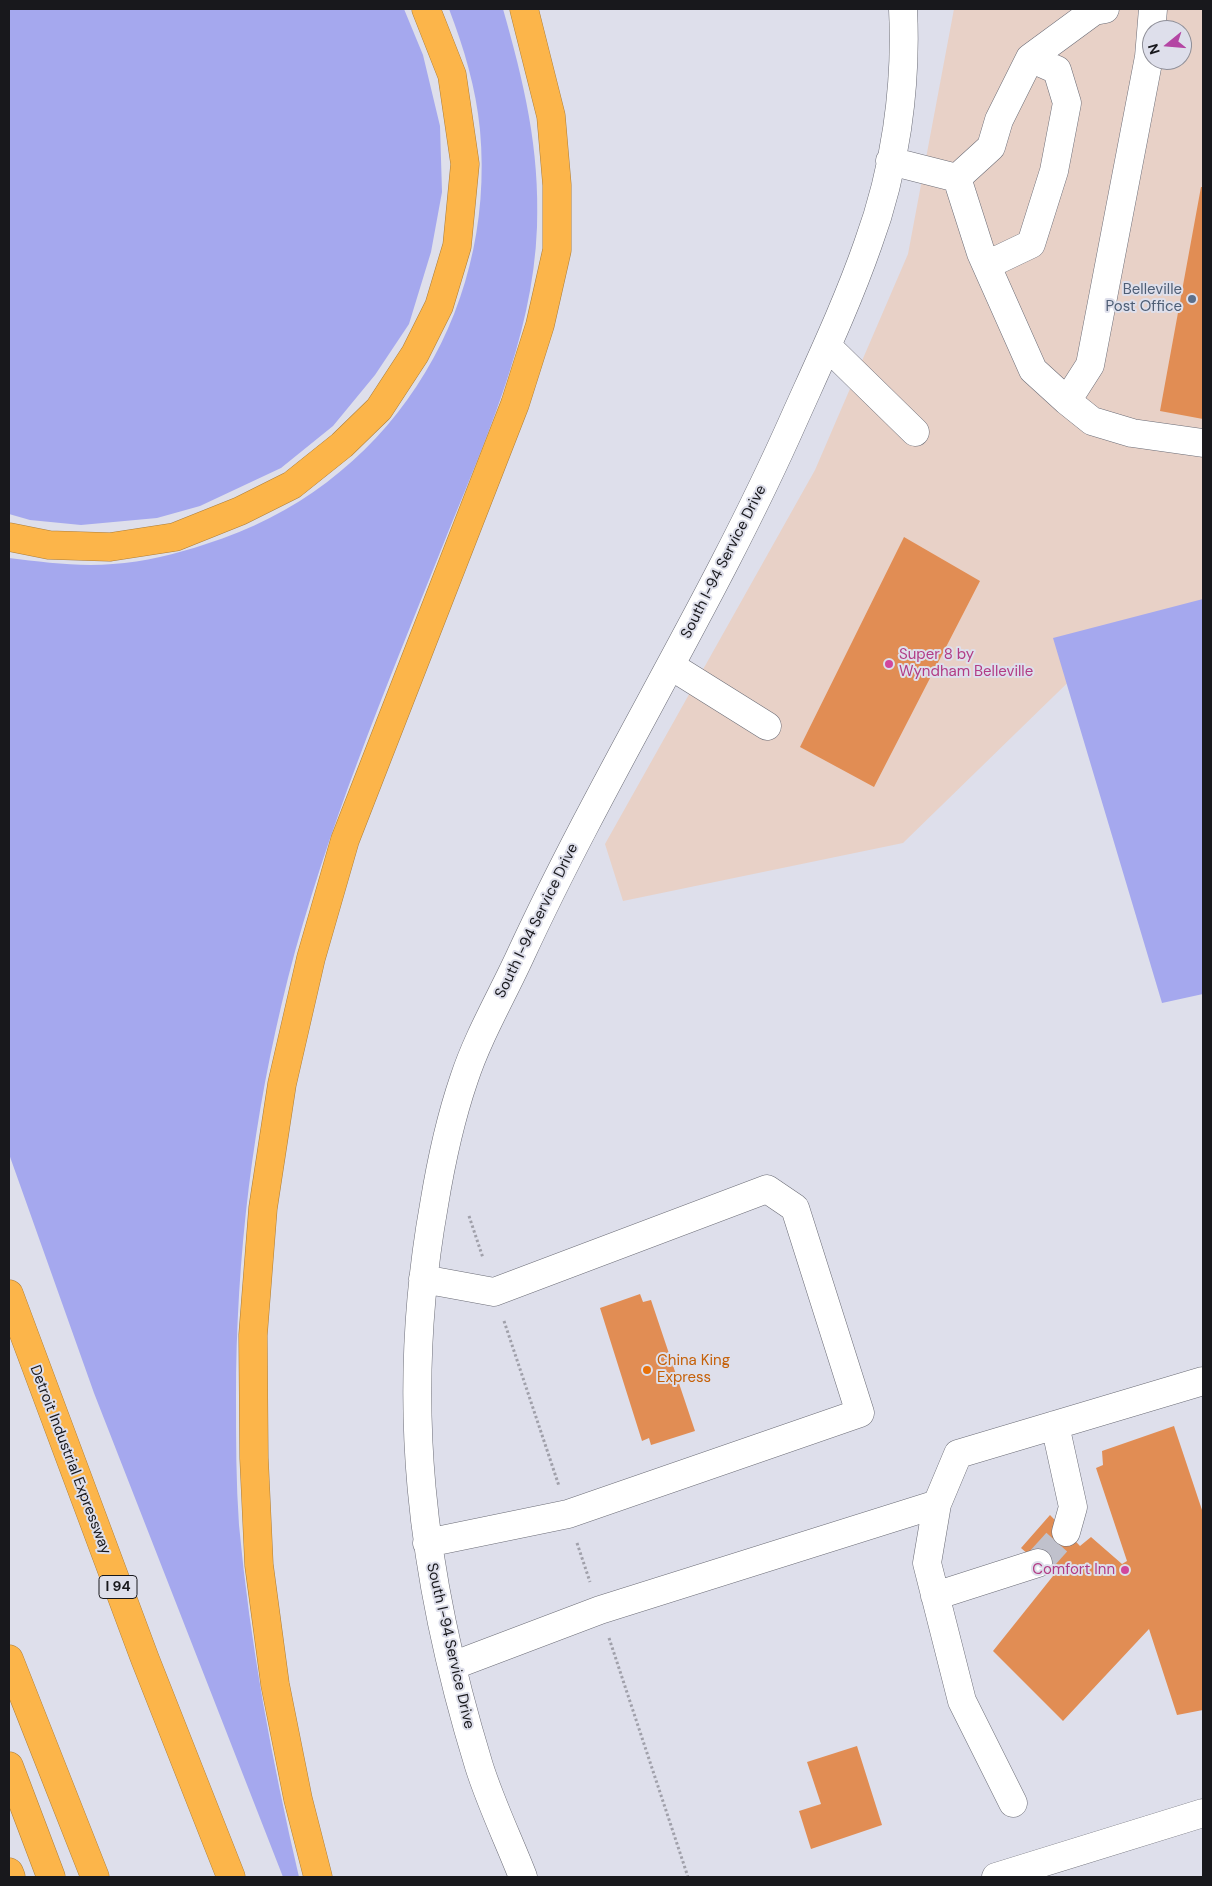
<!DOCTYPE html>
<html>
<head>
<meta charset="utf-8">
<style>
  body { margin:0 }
  #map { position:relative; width:1212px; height:1886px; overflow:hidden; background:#dedfeb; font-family:"DM Sans",sans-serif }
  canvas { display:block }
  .frame { position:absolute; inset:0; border:10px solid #18181c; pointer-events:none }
  .north { position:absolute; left:1142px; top:20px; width:50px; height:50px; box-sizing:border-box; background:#dedfeb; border:1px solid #8f8f98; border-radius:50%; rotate:253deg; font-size:14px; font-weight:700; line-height:20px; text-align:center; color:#18181c }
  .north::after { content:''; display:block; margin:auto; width:18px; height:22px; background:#b446a4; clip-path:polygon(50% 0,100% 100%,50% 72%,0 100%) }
</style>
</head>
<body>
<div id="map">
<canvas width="1212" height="1886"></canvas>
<div class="frame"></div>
<div class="north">N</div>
</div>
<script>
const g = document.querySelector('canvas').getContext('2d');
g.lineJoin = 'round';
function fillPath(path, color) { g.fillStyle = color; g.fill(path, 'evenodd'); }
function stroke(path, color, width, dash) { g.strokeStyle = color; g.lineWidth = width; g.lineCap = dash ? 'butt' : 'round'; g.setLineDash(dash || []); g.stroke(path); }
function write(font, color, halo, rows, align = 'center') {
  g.font = font + ' "DM Sans",sans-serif'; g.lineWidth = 4; g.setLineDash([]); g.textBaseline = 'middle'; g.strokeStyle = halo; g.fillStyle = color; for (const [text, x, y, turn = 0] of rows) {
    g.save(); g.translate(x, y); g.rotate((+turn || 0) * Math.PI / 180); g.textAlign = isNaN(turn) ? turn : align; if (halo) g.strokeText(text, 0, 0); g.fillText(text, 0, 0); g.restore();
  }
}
fillPath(new Path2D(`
  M954,9H1203V619L1092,659L903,843L623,901L605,844L815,470L908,254ZM1152,30H1182V60H1152Z`), '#e8d1c7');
fillPath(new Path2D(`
  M9,9H404L423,55L440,126L442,192L431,252L409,324L375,375L333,426L281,468L200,506L157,518L81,525L30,520L9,514Z
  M449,9H503C524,83 540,149 537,227C533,340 482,447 441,550C385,690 326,831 288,978C253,1116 236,1257 236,1399C236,1441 236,1483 239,1525C250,1644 272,1761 299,1877H283L94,1393L9,1154V558C43,562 78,567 113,564C144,562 176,554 206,544C385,489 497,317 480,130C476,88 464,48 449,9Z
  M1203,599V994L1162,1003L1053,638Z`), '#a5a8ee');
fillPath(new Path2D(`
  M1201,187H1203V419L1160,411Z
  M904,537L980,581L874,787L800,747Z
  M640,1294L643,1302L651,1300L695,1431L651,1445L649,1438L642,1441L600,1308Z
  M1174,1426L1203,1513V1710L1177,1715L1149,1629L1063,1721L993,1651L1053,1576L1021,1548L1050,1515L1080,1546L1091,1537L1122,1564L1127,1561L1096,1468L1103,1465L1102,1451Z
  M857,1746L882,1825L811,1849L799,1811L821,1804L807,1762Z`), '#e18d54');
stroke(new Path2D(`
  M1038,1563L1066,1532`), '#c0c1cc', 28, [28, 14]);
const minor = new Path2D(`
  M890,161L957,178L981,253L1033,370L1067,401L1092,421L1132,433L1203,443
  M957,178L991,147L999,120L1030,58L1094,11L1105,9
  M987,265L1031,244L1054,171L1067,103L1057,70L1030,58
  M827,346L915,432
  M1067,401L1090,365L1149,57L1153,9
  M671,666L767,726
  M423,1279L494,1292L767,1189L795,1208L860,1413L568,1514L427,1543
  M1055,1425L1073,1507L1066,1532
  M935,1596L1038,1563
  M452,1666L600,1610L937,1504
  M1013,1803L962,1701L927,1563L937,1504L958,1454L1203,1381
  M523,1877C509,1841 491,1804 479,1766C421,1577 399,1401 434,1205C441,1162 450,1120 464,1079C478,1036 503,994 522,952C606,771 713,602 794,419C820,361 847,304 868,244C895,171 907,87 903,9
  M996,1877L1203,1813`);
const highway = new Path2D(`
  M9,537L49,545L110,547L175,537L240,511L292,485L342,445L379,409L415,354L439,306L457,246L465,164L452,75L426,9
  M9,1294L145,1659L231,1877
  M9,1659L95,1877
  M9,1766L51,1877
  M9,1872L11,1877
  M318,1877L298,1799L275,1684L259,1565L254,1458L253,1335L263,1208L282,1084L311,958L345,840L515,404L540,325L557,250V185L551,116L524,9`);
stroke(minor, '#6b6c76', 29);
stroke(highway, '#ac7e3a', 29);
stroke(new Path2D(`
  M469,1216L483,1258
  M504,1321L559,1486
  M577,1543L590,1582
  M609,1638L688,1877`), '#a0a0aa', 3, [2.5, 2.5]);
stroke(minor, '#fff', 28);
stroke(highway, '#fcb54a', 28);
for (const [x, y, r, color] of [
  [1192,299,5,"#5c6f8a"],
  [889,664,5,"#d1479c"],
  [647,1370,5,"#e8710a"],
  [1125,1570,5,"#d1479c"]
]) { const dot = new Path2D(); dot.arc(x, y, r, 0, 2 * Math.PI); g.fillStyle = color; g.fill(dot); stroke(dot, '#dedfeb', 2); }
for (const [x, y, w] of [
  [118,1587,38]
]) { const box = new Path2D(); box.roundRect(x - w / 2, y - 11.5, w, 23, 4); g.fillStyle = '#dedfeb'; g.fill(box); stroke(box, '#18181c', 1); }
write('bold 14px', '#18181c', null, [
  ["I 94",118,1587]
]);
write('15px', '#4e5e75', '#dedfeb', [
  ["Belleville",1182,290],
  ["Post Office",1182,307]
], 'right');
write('15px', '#18181c', '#dedfeb', [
  ["South I-94 Service Drive",724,562,-63],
  ["South I-94 Service Drive",537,921,-64],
  ["Detroit Industrial Expressway",70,1460,69],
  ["South I-94 Service Drive",450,1646,77]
]);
write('15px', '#b23c85', '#dedfeb', [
  ["Super 8 by",899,655],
  ["Wyndham Belleville",899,672],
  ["Comfort Inn",1115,1570,"right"]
], 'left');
write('15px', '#c56008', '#dedfeb', [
  ["China King",657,1361],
  ["Express",657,1378]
], 'left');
</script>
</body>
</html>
